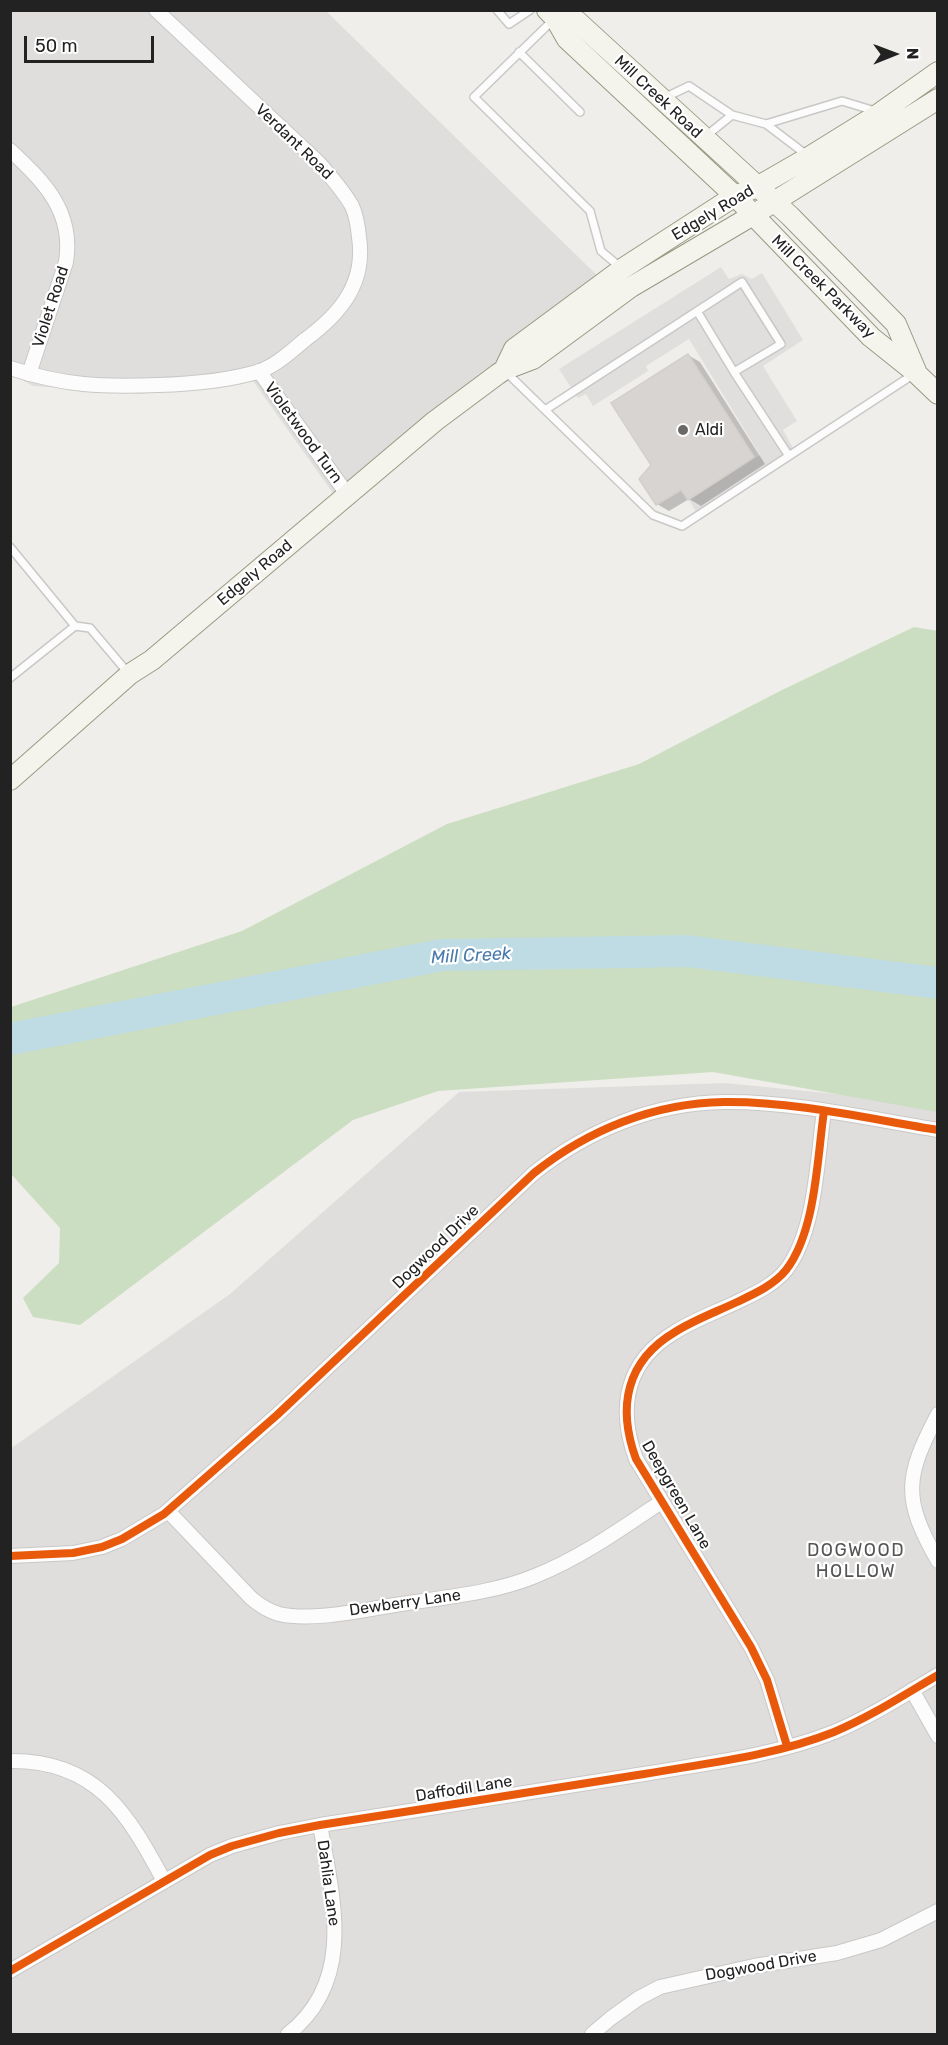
<!DOCTYPE html>
<html>
<head>
<meta charset="utf-8">
<style>
  body { margin:0 }
  #map { position:relative; width:948px; height:2045px; overflow:hidden; background:#f0eeeb; font-family:Rubik,sans-serif }
  canvas { display:block }
  .frame { position:absolute; inset:0; border:12px solid #222; pointer-events:none }
  .north { position:absolute; left:864px; top:24px; width:60px; height:60px; -webkit-text-stroke:4px #fff; paint-order:stroke; rotate:89deg; font-size:16px; font-weight:700; line-height:24px; text-align:center; color:#222 }
  .north::after { content:''; display:block; margin:auto; width:21px; height:27px; background:#222; clip-path:polygon(50% 0,100% 100%,50% 72%,0 100%) }
  .scale { position:absolute; left:24px; top:36px; width:130px; height:27px; box-sizing:border-box; border:3px solid #222; border-top:0; padding-left:8px; font-size:18px; line-height:21px; white-space:nowrap; color:#222; -webkit-text-stroke:4px #fff; paint-order:stroke }
</style>
</head>
<body>
<div id="map">
<canvas width="948" height="2045"></canvas>
<div class="frame"></div>
<div class="north">N</div>
<div class="scale">50 m</div>
</div>
<script>
const g = document.querySelector('canvas').getContext('2d');
g.lineJoin = 'round';
function fillPath(path, color) { g.fillStyle = color; g.fill(path, 'evenodd'); }
function stroke(path, color, width, dash) { g.strokeStyle = color; g.lineWidth = width; g.lineCap = dash ? 'butt' : 'round'; g.setLineDash(dash || []); g.stroke(path); }
function write(font, color, halo, rows, align = 'center') {
  g.font = font + ' Rubik,sans-serif'; g.lineWidth = 4.5; g.setLineDash([]); g.textBaseline = 'middle'; g.strokeStyle = halo; g.fillStyle = color; for (const [text, x, y, turn = 0] of rows) {
    g.save(); g.translate(x, y); g.rotate((+turn || 0) * Math.PI / 180); g.textAlign = isNaN(turn) ? turn : align; if (halo) g.strokeText(text, 0, 0); g.fillText(text, 0, 0); g.restore();
  }
}
fillPath(new Path2D(`
  M10,11H326L606,284L335,496L253,381L141,394L33,386L11,374Z
  M725,1083L937,1104V2034H11L10,1449L230,1294L459,1092Z`), '#dfdedc');
fillPath(new Path2D(`
  M914,627L938,631L937,1112L713,1072L438,1091L353,1120L80,1325L33,1317L23,1298L59,1263L60,1228L11,1174V1007L242,931L447,824L639,764L780,691Z`), '#cbdec1');
fillPath(new Path2D(`
  M721,267L729,279L742,274L752,279L762,273L803,340L763,366L797,421L783,430L794,450L696,512L689,500L760,455L689,339L646,366L648,371L593,406L586,394L578,398L559,369Z`), '#e0dfde');
fillPath(new Path2D(`
  M688,355L700,362L765,464L701,506L689,499L669,511L657,504L653,466Z`), '#0003');
stroke(new Path2D(`
  M10,1039L442,955L687,951L938,983`), '#bfdbe3', 32);
const building = new Path2D(`
  M688,354L754,457L688,500L681,490L656,505L639,479L651,465L611,403Z`);
fillPath(building, '#d7d4d2');
stroke(building, '#d3d0cc', 1.5);
const lane = new Path2D(`
  M497,10L509,24L530,10
  M553,20L474,97L590,211L601,251L620,267
  M519,52L580,112
  M664,98L689,86L732,115L766,124
  M706,136L732,115
  M808,156L766,124L842,101L875,111
  M506,372L653,515L682,526L914,374
  M734,372L789,456
  M545,410L742,282L781,344L734,372L697,311
  M10,547L75,626L90,628L129,674
  M10,678L75,626`);
const street = new Path2D(`
  M10,150C44,182 74,211 66,262L29,374
  M10,368C65,386 102,387 158,385C191,384 226,381 257,372C276,366 291,351 306,339C341,313 366,283 359,237C358,226 356,215 352,206C343,190 330,176 319,163L156,10
  M259,371L347,494
  M938,1414C905,1477 902,1498 938,1561
  M168,1511L251,1598C259,1605 269,1611 279,1614C313,1622 367,1609 401,1604C446,1597 494,1593 535,1576C580,1558 621,1529 661,1502
  M10,1556L73,1553L102,1547L122,1539L164,1514L277,1415L534,1173C588,1130 654,1103 724,1102C793,1101 870,1119 938,1130
  M912,1690L938,1736
  M787,1746L767,1680L751,1647L636,1459C617,1407 626,1361 675,1332C694,1320 716,1312 737,1302C754,1294 774,1285 786,1270C816,1231 817,1159 824,1111
  M10,1761C97,1760 128,1814 164,1881
  M10,1971L210,1855L232,1846L279,1833L320,1825C428,1808 536,1792 644,1774C707,1763 774,1756 834,1732C870,1717 904,1695 938,1675
  M288,2034C356,1981 333,1898 320,1825
  M592,2034L611,2018L639,1998L660,1987L754,1966L837,1953L881,1940L938,1911`);
const secondary = new Path2D(`
  M547,10L555,18L567,39L735,196L871,337L916,373L938,394
  M555,18L577,21L790,216L896,324L916,371
  M504,370L514,349L622,269L735,196L757,187L809,157L880,113L938,72
  M10,780L130,674L152,660L435,421L498,374L504,370L533,359L631,287L753,215L938,99`);
stroke(lane, '#c9c8c7', 10);
stroke(street, '#c9c8c7', 16);
stroke(secondary, '#999a82', 22);
stroke(lane, '#fdfcfc', 7);
stroke(street, '#fdfcfc', 14);
stroke(secondary, '#f4f4ed', 20);
stroke(new Path2D(`
  M10,1556L73,1553L102,1547L122,1539L164,1514L277,1415L534,1173C588,1130 654,1103 724,1102C793,1101 870,1119 938,1130
  M787,1746L767,1680L751,1647L636,1459C617,1407 626,1361 675,1332C694,1320 716,1312 737,1302C754,1294 774,1285 786,1270C816,1231 817,1159 824,1111
  M10,1971L210,1855L232,1846L279,1833L320,1825C428,1808 536,1792 644,1774C707,1763 774,1756 834,1732C870,1717 904,1695 938,1675`), '#e8590c', 8);
for (const [x, y, r, color] of [
  [683,430,6,"#6a6968"]
]) { const dot = new Path2D(); dot.arc(x, y, r, 0, 2 * Math.PI); g.fillStyle = color; g.fill(dot); stroke(dot, '#fff', 2); }
write('16px', '#222', '#fff', [
  ["Mill Creek Road",658,97,43],
  ["Verdant Road",294,142,44],
  ["Edgely Road",713,213,-31],
  ["Mill Creek Parkway",823,287,45],
  ["Violet Road",51,307,-72],
  ["Violetwood Turn",303,433,54],
  ["Edgely Road",255,573,-40],
  ["Dogwood Drive",436,1247,-44],
  ["Deepgreen Lane",676,1495,60],
  ["Dewberry Lane",405,1603,-8],
  ["Daffodil Lane",464,1789,-9],
  ["Dahlia Lane",328,1883,82],
  ["Dogwood Drive",761,1966,-10]
]);
write('16px', '#222', '#fff', [
  ["Aldi",695,430]
], 'left');
write('italic 18px', '#4a7aab', '#fff', [
  ["Mill Creek",471,956,-3]
]);
g.letterSpacing = '1.5px';
write('18px', '#555', '#fff', [
  ["DOGWOOD",856,1551],
  ["HOLLOW",856,1572]
]);
g.letterSpacing = '0px';
</script>
</body>
</html>
